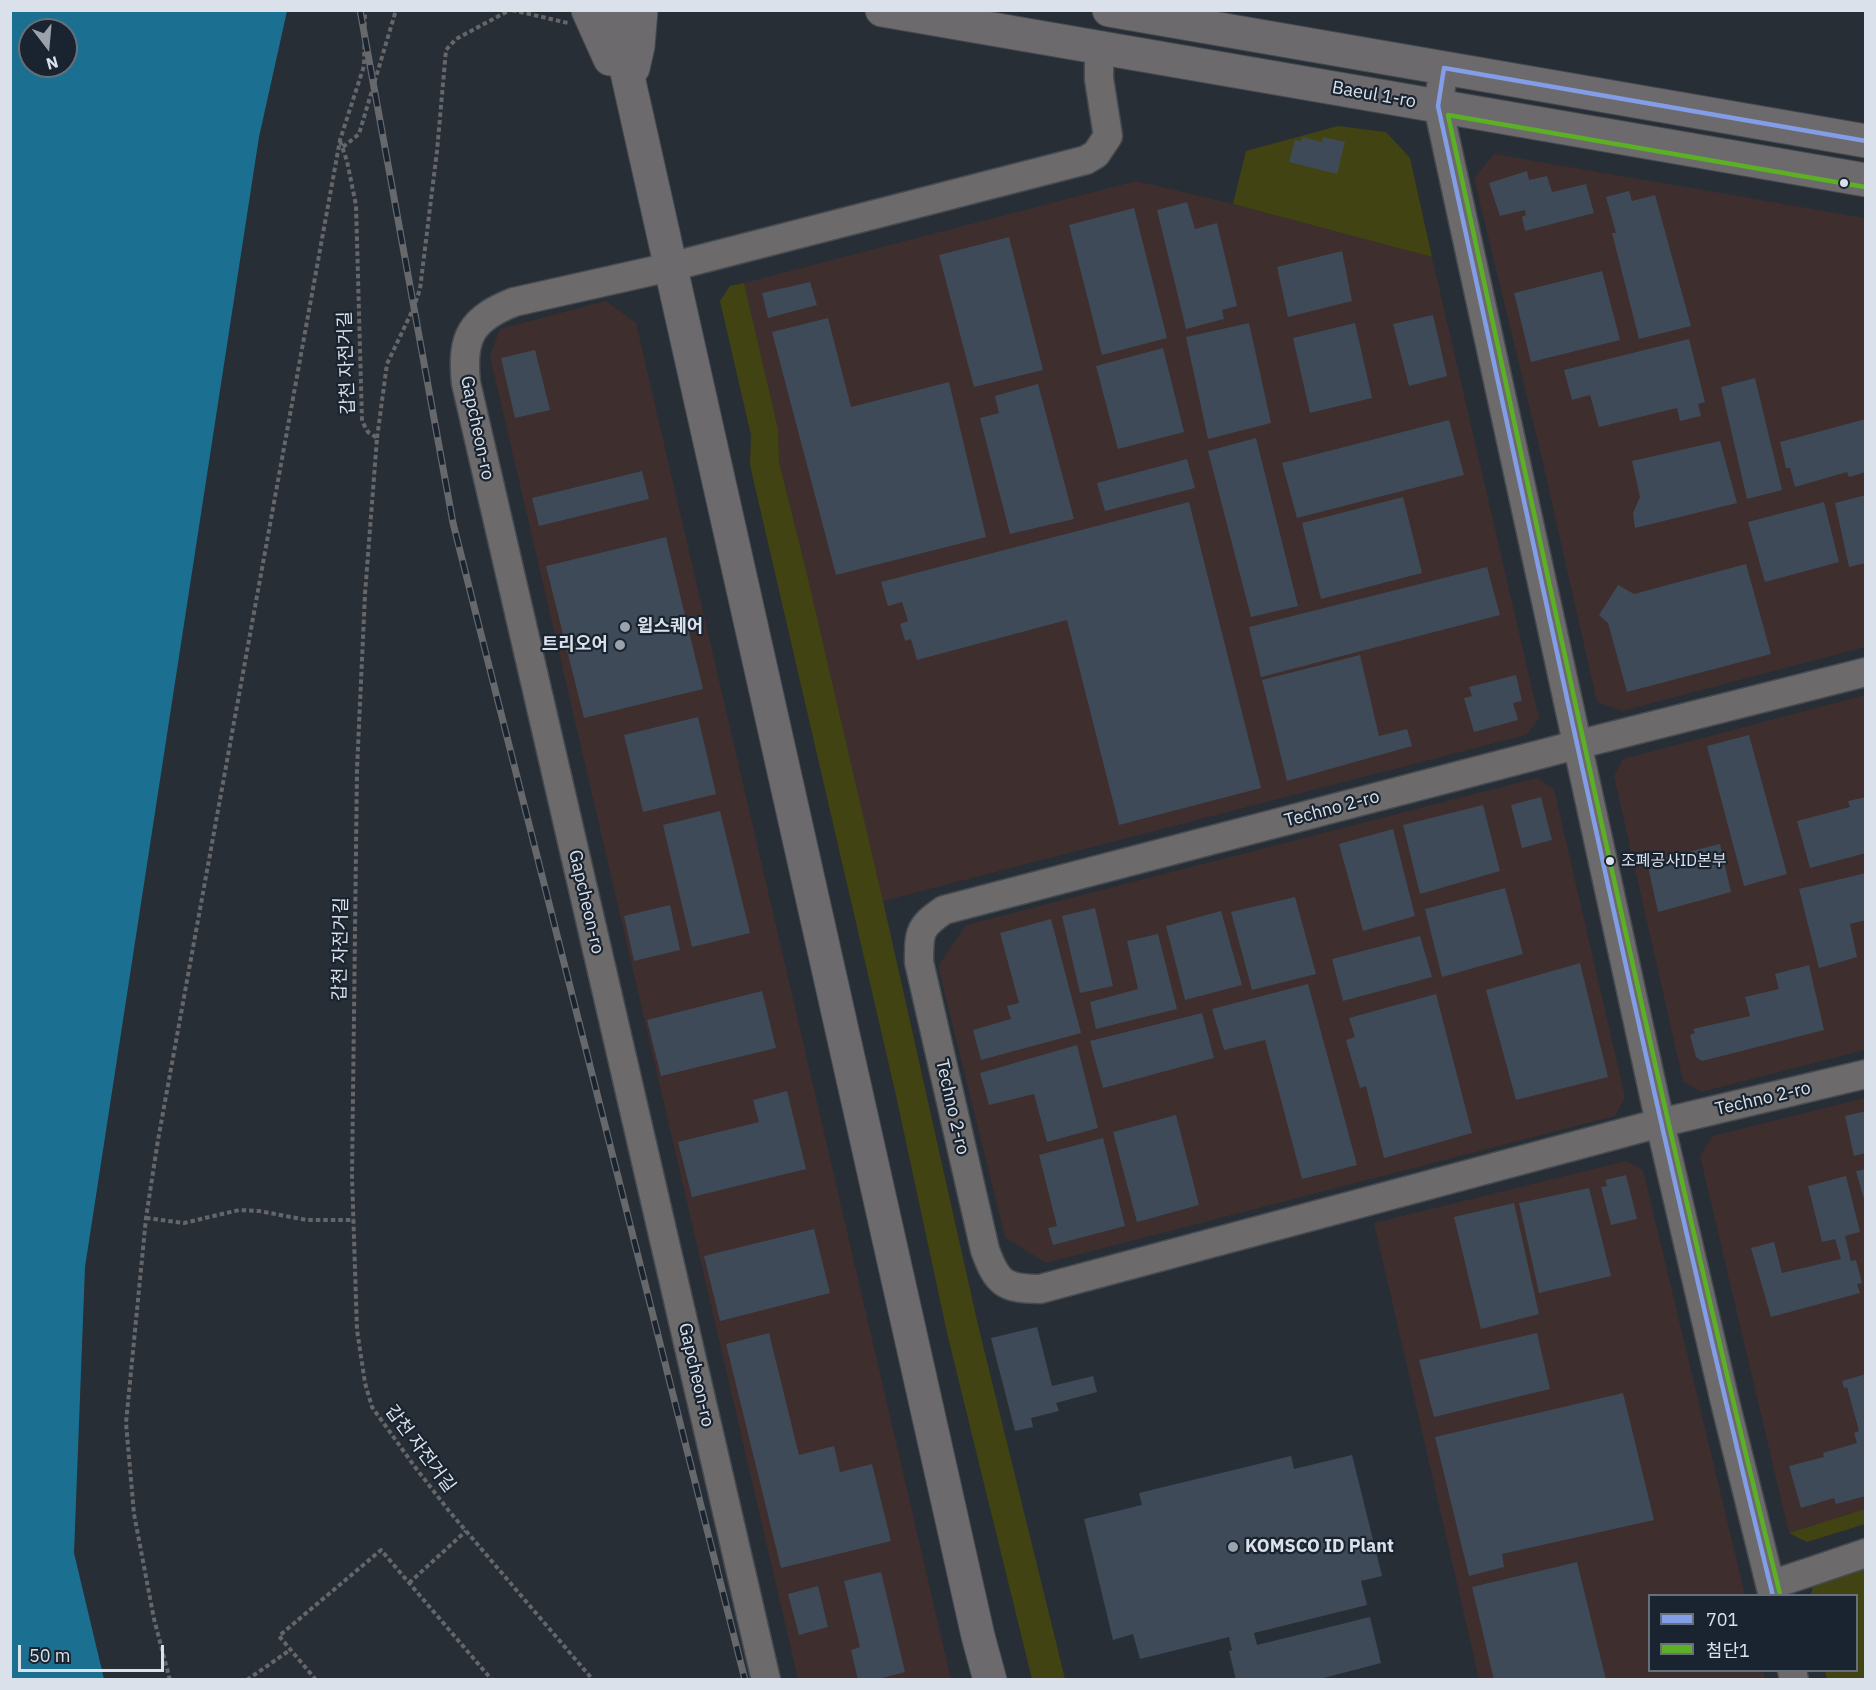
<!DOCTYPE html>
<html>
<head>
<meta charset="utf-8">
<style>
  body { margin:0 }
  #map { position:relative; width:1876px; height:1690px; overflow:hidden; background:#282e35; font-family:"IBM Plex Sans","Noto Sans KR",sans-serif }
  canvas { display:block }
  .frame { position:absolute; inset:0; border:12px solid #dae1ea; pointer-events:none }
  .legend { position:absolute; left:1648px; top:1594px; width:210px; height:78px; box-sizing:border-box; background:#192430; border:2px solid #66707a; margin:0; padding:8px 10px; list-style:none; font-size:18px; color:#dae1ea }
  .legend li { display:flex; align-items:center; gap:12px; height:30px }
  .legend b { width:30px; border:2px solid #66707a }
  .north { position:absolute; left:18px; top:18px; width:60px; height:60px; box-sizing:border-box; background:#192430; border:2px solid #66707a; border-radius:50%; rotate:164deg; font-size:16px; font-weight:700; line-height:24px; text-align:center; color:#dae1ea }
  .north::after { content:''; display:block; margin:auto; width:21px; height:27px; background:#9ca2ab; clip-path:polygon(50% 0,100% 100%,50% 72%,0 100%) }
  .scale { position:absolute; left:18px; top:1645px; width:146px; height:27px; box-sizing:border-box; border:3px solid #dae1ea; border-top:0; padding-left:8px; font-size:18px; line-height:21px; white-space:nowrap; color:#dae1ea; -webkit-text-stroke:4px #192430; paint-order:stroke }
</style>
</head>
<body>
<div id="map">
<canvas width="1876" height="1690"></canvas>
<div class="frame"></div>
<ul class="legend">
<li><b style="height:8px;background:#839de6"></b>701</li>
<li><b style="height:8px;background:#5bb025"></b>첨단1</li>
</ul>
<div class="north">N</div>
<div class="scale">50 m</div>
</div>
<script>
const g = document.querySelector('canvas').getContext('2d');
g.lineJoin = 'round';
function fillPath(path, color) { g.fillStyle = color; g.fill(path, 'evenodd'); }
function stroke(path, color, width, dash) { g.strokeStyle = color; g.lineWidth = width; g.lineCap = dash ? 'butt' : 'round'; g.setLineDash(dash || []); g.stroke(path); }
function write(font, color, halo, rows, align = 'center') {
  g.font = font + ' "IBM Plex Sans","Noto Sans KR",sans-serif'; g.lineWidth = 4.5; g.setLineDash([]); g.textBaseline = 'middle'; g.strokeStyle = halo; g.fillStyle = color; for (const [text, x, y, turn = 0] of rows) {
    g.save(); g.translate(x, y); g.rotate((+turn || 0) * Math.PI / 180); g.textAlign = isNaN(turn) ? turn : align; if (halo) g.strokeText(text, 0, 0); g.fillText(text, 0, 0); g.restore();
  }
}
fillPath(new Path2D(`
  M1494,154L1865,218V647L1622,711L1597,702L1542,459L1474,178Z
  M1136,181L1233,204L1432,257L1539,719L1526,735L883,901L806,570L779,462L778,429L744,283Z
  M606,301L636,323L951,1679H798L490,356L500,329Z
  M1865,695V1050L1701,1092L1683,1081L1614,776L1623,759Z
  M1537,778L1554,789L1625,1097L1615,1116L1046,1263L1005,1237L938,966L966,925Z
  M1865,1098V1509L1789,1533L1700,1156L1713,1136Z
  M1626,1161L1643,1170L1745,1595L1650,1596V1670L1763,1671L1765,1679H1479L1374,1223Z`), '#3e2e2e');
fillPath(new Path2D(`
  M1338,126L1386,132L1410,158L1432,257L1233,204L1246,151Z
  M744,283L778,429L779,462L806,570L883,901L978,1325L1065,1679H1032L948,1337L895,1091L750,465L751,435L720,301L730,286Z
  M1865,1509V1524L1807,1542L1789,1533Z
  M1865,1566V1679H1827L1825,1671L1856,1670V1596H1810L1815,1582Z`), '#414412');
fillPath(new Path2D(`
  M11,10L287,11L259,137L85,1267L74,1553L104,1679H11ZM30,30H66V66H30Z`), '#1b7091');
fillPath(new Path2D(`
  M1303,137L1322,142L1323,137L1345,142L1337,174L1289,162L1295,140L1301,141Z
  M1527,171L1529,180L1547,176L1552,192L1586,184L1594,213L1525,231L1522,217L1526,215L1525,210L1500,216L1489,183Z
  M1629,191L1632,201L1655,195L1691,326L1639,339L1612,233H1616L1606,197Z
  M1187,202L1195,229L1217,223L1237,306L1222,310L1224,319L1186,329L1157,210Z
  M1134,208L1167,338L1102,355L1069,225Z
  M1009,237L1043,370L974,387L939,255Z
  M1342,251L1352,301L1288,317L1277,267Z
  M1602,271L1620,340L1531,362L1514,293Z
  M810,282L817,305L768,318L762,293Z
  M1433,315L1447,376L1409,386L1393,324Z
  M828,318L851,407L949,382L986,537L836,575L772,332Z
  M1249,323L1271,423L1208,439L1186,337Z
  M1355,323L1372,398L1310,413L1293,338Z
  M1689,339L1705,402L1698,404L1701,416L1680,421L1677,408L1599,427L1590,395L1572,400L1564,370Z
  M1163,348L1184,432L1118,449L1096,366Z
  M535,350L550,410L515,418L501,358Z
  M1755,378L1782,490L1747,499L1721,387Z
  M1038,384L1074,519L1010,534L980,418L999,413L995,396Z
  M1866,419V472L1849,477L1847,472L1795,487L1790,468H1786L1780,442Z
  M1449,420L1464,475L1297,518L1282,463Z
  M1256,438L1298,606L1251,617L1208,451Z
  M1720,441L1737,503L1635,528L1633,513L1640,497L1632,461Z
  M1187,459L1195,488L1105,511L1097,483Z
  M642,471L649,499L539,526L532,498Z
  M1866,495V563L1849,567L1835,503Z
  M1403,497L1422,573L1321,599L1302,523Z
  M1189,502L1261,788L1119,825L1067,620L917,660L911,639L905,641L900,624L908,621L902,602L888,606L881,582Z
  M1824,502L1839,562L1765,582L1748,522Z
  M666,537L703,689L584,718L546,566Z
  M1746,564L1771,654L1627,692L1608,623L1599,615L1618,585L1634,594Z
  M1487,567L1500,615L1261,677L1249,627Z
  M1360,655L1379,736L1407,729L1412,746L1287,781L1262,680Z
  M1516,675L1522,701L1513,703L1518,720L1474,732L1464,698L1472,696L1469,687Z
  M698,717L716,794L643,812L624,735Z
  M1749,735L1787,874L1744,886L1707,746Z
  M1541,797L1552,840L1522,848L1511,805Z
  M1866,797V853L1810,868L1797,821L1850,807L1848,801Z
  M1483,805L1500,871L1420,894L1403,825Z
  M720,811L750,933L692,947L663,825Z
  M1393,829L1415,916L1363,931L1339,844Z
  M1720,844L1731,892L1658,912L1647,862Z
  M1866,873V920L1850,924L1857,957L1819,968L1799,889Z
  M1505,888L1523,954L1442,977L1425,909Z
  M1295,897L1316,974L1252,990L1231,912Z
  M670,905L680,950L634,961L624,916Z
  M1095,908L1113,986L1080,993L1062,916Z
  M1221,911L1242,985L1185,1000L1166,926Z
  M1051,919L1081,1033L981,1060L973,1030L1011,1019L1007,1006L1019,1003L1000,933Z
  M1158,934L1177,1009L1096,1029L1090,1002L1138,989L1127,941Z
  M1420,936L1432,977L1343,1001L1332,959Z
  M1580,963L1608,1077L1516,1100L1486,990Z
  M1809,965L1824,1030L1702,1061L1696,1057L1690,1035L1695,1033L1693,1029L1750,1016L1745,997L1779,989L1775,974Z
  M1308,984L1357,1165L1302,1179L1265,1040L1224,1050L1212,1009Z
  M762,991L776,1048L661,1076L647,1020Z
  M1436,994L1472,1133L1384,1158L1366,1086L1360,1088L1346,1040L1355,1037L1349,1018Z
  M1202,1013L1214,1058L1103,1088L1090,1041Z
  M1077,1045L1098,1128L1047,1142L1034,1094L989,1105L980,1073Z
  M787,1091L806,1169L692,1197L678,1142L759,1122L753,1100Z
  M1866,1111V1153L1854,1156L1845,1116Z
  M1176,1115L1199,1205L1137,1222L1113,1132Z
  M1103,1138L1125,1226L1053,1245L1048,1228L1057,1226L1039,1155Z
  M1866,1169V1203H1865L1856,1171Z
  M1626,1175L1637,1219L1611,1225L1601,1187L1607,1186L1605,1180Z
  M1846,1176L1860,1232L1845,1236L1851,1261L1856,1260L1862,1283L1857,1284L1860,1293L1771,1317L1751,1248L1774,1242L1782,1273L1841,1259L1835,1239L1822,1242L1808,1186Z
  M1589,1188L1611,1276L1539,1293L1519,1203Z
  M1514,1203L1539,1314L1481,1329L1454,1217Z
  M814,1229L830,1293L720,1321L704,1256Z
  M1037,1327L1052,1386L1093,1376L1097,1392L1056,1403L1059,1411L1031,1418L1033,1427L1015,1431L991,1338Z
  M769,1333L799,1455L834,1446L840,1472L872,1464L891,1541L781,1568L726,1344Z
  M1537,1333L1550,1389L1434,1417L1419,1360Z
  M1866,1374V1496L1836,1504L1834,1498L1801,1508L1789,1466L1824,1457L1823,1453L1857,1443L1854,1433L1859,1431L1847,1387L1844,1388L1842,1381Z
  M1623,1393L1654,1520L1502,1554L1504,1567L1469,1576L1435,1437Z
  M1352,1455L1382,1576L1361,1581L1367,1605L1254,1633L1257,1645L1370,1617L1381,1663L1316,1680H1236L1229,1651L1232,1650L1229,1637L1140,1659L1133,1634L1113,1640L1084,1519L1142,1505L1139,1493L1291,1456L1294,1469Z
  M1577,1562L1606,1680H1494L1472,1587Z
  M881,1572L905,1672L874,1680H858L851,1650L860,1647L844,1581Z
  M818,1586L828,1627L799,1635L788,1594Z`), '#3e4a57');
const minor = new Path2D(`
  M1444,68L1438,106L1660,1123L1725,1402L1773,1596
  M1866,672L1576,745L944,910C919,927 919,932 919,962L985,1250C997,1283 1004,1289 1040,1289L1660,1123L1866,1074
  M1771,1585L1866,1553
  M1792,1670L1794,1680
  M766,1680L466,383C461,337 471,319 514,302L670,267L1086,160L1096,154L1108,136L1099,79V48`);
const major = new Path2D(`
  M588,10L610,59
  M613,10L978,1636L990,1680
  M882,10L1866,180
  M1109,10L1866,141
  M633,68L638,46L641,10`);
stroke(minor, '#454b51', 31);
stroke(major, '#454b51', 35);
stroke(new Path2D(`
  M512,10L568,23
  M340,141L347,161L356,205L362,421L368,432L377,438L365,594L357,769L352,1177L357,1330L365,1383L372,1407L415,1467L449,1511L593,1680
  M343,147L359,134L396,10
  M377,438L387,364L414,307L420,289L437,151L446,50L456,39L510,10
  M146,1218L184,1223L239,1210L259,1211L307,1220H354
  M409,1583L466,1531
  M170,1680L154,1619L134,1514L126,1423L146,1218L158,1140L340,140L364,66L365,10
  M247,1680L290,1650
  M316,1680L279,1636L381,1550L492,1680`), '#656669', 4, [4.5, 3]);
stroke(minor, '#6c6a6b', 28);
stroke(major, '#6c6a6c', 33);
const rail = new Path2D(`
  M360,10L453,523L745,1680`);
stroke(rail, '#66686b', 7);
stroke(rail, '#192430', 4.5, [14]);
stroke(new Path2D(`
  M1773,1596C1651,1101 1547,603 1438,106L1444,68L1866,141`), '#839de6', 4.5);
stroke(new Path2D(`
  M1780,1594C1659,1104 1555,609 1448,115L1865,187`), '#5bb025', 4.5);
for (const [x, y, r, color] of [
  [1844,183,5,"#dae1ea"],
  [625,627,6,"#9ca2ab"],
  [620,645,6,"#9ca2ab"],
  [1610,861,5,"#dae1ea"],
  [1233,1547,6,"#9ca2ab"]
]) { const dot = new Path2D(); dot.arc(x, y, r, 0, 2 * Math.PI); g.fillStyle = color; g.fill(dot); stroke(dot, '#192430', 2); }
write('16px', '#dae1ea', '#192430', [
  ["조폐공사ID본부",1621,861]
], 'left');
write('18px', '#dae1ea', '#192430', [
  ["Baeul 1-ro",1374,95,10],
  ["갑천 자전거길",347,363,-92],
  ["Gapcheon-ro",477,428,78],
  ["Techno 2-ro",1332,809,-15],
  ["Gapcheon-ro",586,902,77],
  ["갑천 자전거길",341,949,-89],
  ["Techno 2-ro",1763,1099,-13],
  ["Techno 2-ro",952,1107,77],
  ["Gapcheon-ro",696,1375,77],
  ["갑천 자전거길",420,1449,53]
]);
write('bold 18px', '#dae1ea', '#192430', [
  ["윕스퀘어",637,627],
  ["트리오어",608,645,"right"],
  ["KOMSCO ID Plant",1245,1547]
], 'left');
</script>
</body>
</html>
